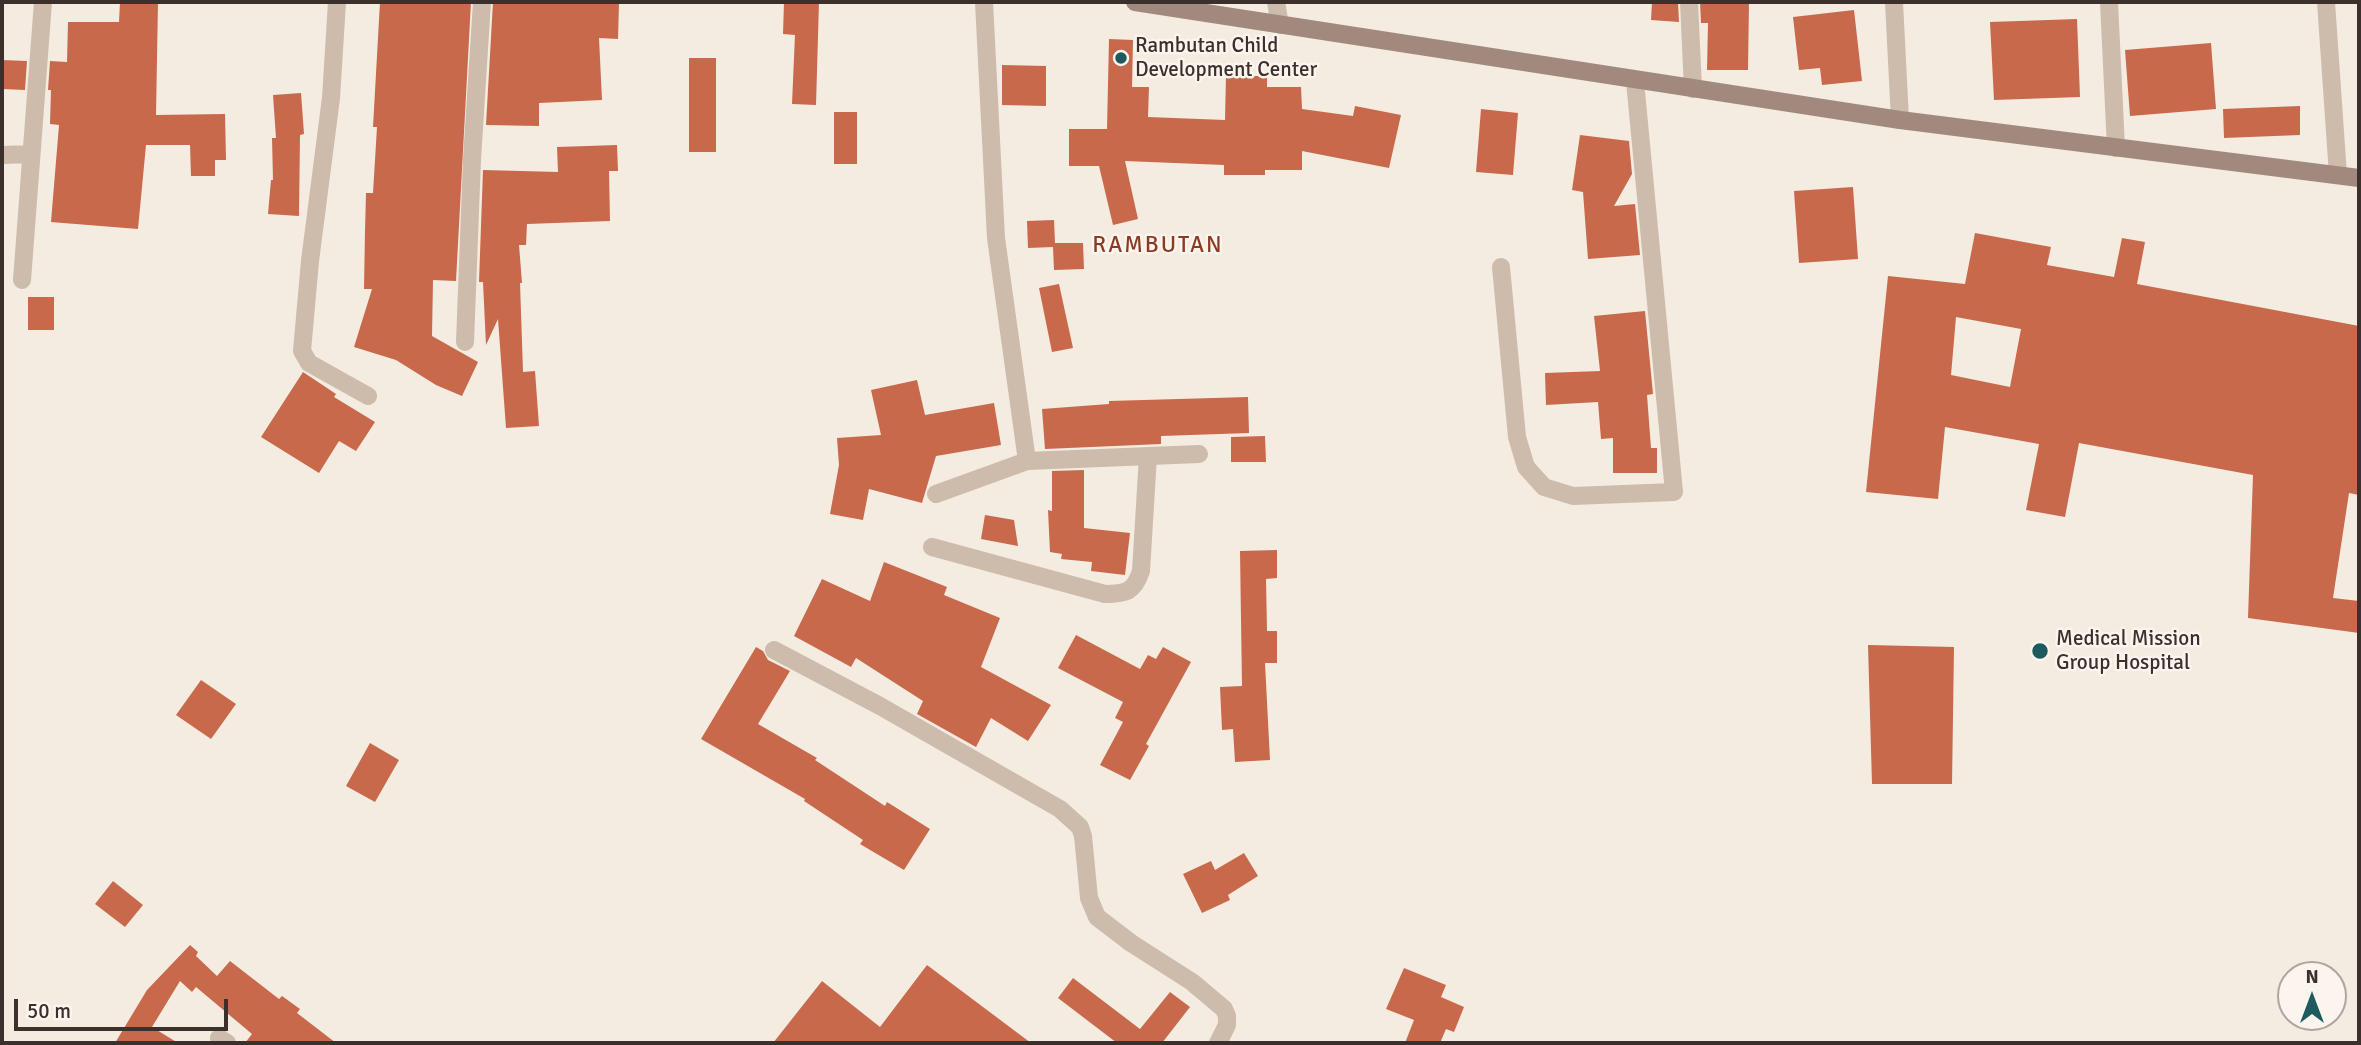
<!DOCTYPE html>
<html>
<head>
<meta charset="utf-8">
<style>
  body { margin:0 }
  #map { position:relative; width:2361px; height:1045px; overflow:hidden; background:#f4ebe1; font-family:Signika,sans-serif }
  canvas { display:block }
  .frame { position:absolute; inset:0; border:4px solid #3b302b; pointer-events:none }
  .north { position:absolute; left:2277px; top:961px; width:70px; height:70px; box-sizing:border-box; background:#fbf5ee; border:2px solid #aea6a0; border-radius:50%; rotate:0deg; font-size:19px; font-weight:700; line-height:28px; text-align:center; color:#3b302b }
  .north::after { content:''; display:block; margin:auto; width:24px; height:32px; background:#1f5a5e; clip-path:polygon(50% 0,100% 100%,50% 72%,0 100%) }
  .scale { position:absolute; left:14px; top:999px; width:214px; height:32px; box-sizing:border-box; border:4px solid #3b302b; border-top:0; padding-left:9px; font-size:21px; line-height:24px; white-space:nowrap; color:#3b302b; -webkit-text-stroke:5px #fbf5ee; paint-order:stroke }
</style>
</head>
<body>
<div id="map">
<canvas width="2361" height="1045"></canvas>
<div class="frame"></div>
<div class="north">N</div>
<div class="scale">50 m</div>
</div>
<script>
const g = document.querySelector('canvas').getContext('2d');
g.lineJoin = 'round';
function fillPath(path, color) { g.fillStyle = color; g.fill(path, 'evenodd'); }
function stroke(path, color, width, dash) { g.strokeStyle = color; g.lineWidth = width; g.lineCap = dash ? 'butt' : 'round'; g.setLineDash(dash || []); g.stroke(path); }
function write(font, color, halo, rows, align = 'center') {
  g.font = font + ' Signika,sans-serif'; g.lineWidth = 5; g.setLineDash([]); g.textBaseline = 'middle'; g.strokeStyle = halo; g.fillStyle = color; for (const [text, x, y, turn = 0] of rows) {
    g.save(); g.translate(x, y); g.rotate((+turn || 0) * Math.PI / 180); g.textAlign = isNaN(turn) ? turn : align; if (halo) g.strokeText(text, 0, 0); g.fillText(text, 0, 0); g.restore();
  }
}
fillPath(new Path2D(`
  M120,2H158L156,115L225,114L226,160H215V176H191L190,145H146L138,229L51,222L59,125L50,124L51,90H48L50,61L67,62L68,22H119Z
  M380,2H471L456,281L433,280L432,336L478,362L462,396L436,385L396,360L354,347L372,289H364L365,231L366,193H373L377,127H373Z
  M493,2L581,4L582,2L619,3L618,39L599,38L602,100L539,103V126L486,125Z
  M784,2H819L816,105L792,104L795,35L783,34Z
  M1652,2H1678L1679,22L1651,20Z
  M1700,2H1749L1748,70H1707L1708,23H1701Z
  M1854,10L1862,81L1822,85L1820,68L1799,70L1793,17Z
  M2077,19L2080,97L1994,100L1990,22Z
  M1109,39L1133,40L1132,87H1149L1148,117L1225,120L1226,76H1267V87H1301L1302,109L1353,116L1355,106L1401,115L1389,168L1302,151V170H1265V175H1224V165L1125,161L1138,219L1113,225L1099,166H1069V129H1107Z
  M2211,43L2216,109L2130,116L2125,50Z
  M689,58H716V152H689Z
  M2,60L27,61L25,90L2,89Z
  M1002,65L1046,66V106L1002,105Z
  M301,93L304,134L300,135L299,216L268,214L271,180H273L272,138H276L273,95Z
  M2300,106V135L2224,138L2223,109Z
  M1481,109L1518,113L1513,175L1476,172Z
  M834,112H857V164H834Z
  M1580,135L1629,141L1632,174L1614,206L1635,204L1640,255L1588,259L1583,192L1572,190Z
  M617,145L618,171H609L610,221L527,224L526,245H519L522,283H520L523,372L535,371L539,426L506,428L498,319L486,345L483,282H479L483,170L558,172L557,147Z
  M1853,187L1858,259L1799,263L1794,191Z
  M1054,220L1055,243H1083L1084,269L1054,270L1053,247L1028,248L1027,221Z
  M1975,233L2051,247L2047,265L2114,277L2122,238L2145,242L2137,284L2359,326V495L2349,493L2333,598L2359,601V633L2248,618L2253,475L2079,443L2065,517L2026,510L2039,444L1945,427L1938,499L1866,492L1888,276L1965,284ZM1956,317L2021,329L2010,387L1951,375Z
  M1059,284L1073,348L1052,352L1039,288Z
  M28,297H54V330H28Z
  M1645,311L1653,394L1647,395L1651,448H1657V473H1613V438L1601,439L1598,402L1546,405L1545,373L1600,371L1594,316Z
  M303,372L336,394L334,397L375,422L356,451L339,441L319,473L261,437Z
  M917,380L925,415L994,403L1001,445L936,456L922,503L869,489L863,520L830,514L839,465L837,438L881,435L871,390Z
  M1248,397L1249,433L1161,436V444L1045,449L1042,409L1109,404V401Z
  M1265,436L1266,462H1231V437Z
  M1084,470V528L1130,533L1125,575L1091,571L1092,562L1061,559L1062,554L1050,552L1048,510L1052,511V471Z
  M985,515L1014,520L1018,546L981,539Z
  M1277,550V578L1266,579L1267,631H1277V663H1265L1270,760L1235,762L1233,729L1222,730L1220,687L1242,686L1240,551Z
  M884,562L947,587L944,595L1000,618L981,667L1051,705L1028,741L991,718L976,747L917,714L923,701L856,658L851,667L794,636L822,579L870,601Z
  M1076,635L1140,669L1148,655L1156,659L1163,647L1191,662L1146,744L1149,746L1130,780L1100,765L1123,722L1115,718L1123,702L1058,668Z
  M1868,645L1954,647L1952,784H1872Z
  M756,647L763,651L768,660L790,671L758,724L817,758L815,760L885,806L887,802L930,829L904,870L860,844L863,840L804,801L805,799L701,739Z
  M201,680L236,704L211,739L176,715Z
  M370,743L399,760L375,802L346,786Z
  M1244,853L1258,876L1228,895L1230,900L1202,913L1183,874L1211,861L1215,870Z
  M113,881L143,905L125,927L95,904Z
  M190,945L198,952L196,956L217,976L230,961L279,999L282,996L300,1009L297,1013L336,1043H245L252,1034L196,987L192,992L180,981L152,1027L178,1043H115L147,990Z
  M927,965L1031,1043H773L822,981L880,1027Z
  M1404,968L1446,985L1441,997L1464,1007L1454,1032L1446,1029L1440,1043H1405L1414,1020L1386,1009Z
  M1073,978L1140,1029L1170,992L1190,1007L1162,1043H1117L1058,998Z`), '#c8694b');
stroke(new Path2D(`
  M337,2L331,98L310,261L302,351L309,363L368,396
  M984,2L996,238L1027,461
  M1276,2L1280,25
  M1689,2L1693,89
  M1894,2L1900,120
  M2109,2L2116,148
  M2326,2L2338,175
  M2,155L31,154
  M1501,267L1517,437L1526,467L1544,487L1573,496L1674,492L1635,81
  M22,280L43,2
  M465,342L472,159L482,2
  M936,494L1027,461L1199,454
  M932,547L1105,594C1126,594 1134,592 1141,571L1148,456
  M774,650L880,706L1060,809L1080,827L1083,836L1089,898L1097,917L1131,943L1192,982L1224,1009L1227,1016V1025L1218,1043
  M219,1038L227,1043`), '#cdbbac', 18);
stroke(new Path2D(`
  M1135,2L1900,120L2359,178`), '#a18a7d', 18);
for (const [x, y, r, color] of [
  [1121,58,7,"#1f5a5e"],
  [2040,651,9,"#1f5a5e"]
]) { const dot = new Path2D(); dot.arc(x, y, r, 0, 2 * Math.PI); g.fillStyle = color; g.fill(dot); stroke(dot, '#fbf5ee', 2.5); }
write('21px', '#3b302b', '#fbf5ee', [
  ["Rambutan Child",1135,46],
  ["Development Center",1135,70],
  ["Medical Mission",2056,639],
  ["Group Hospital",2056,663]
], 'left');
g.letterSpacing = '2px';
write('23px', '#8c3b22', '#fbf5ee', [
  ["RAMBUTAN",1158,246]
]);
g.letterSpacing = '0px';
</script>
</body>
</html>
